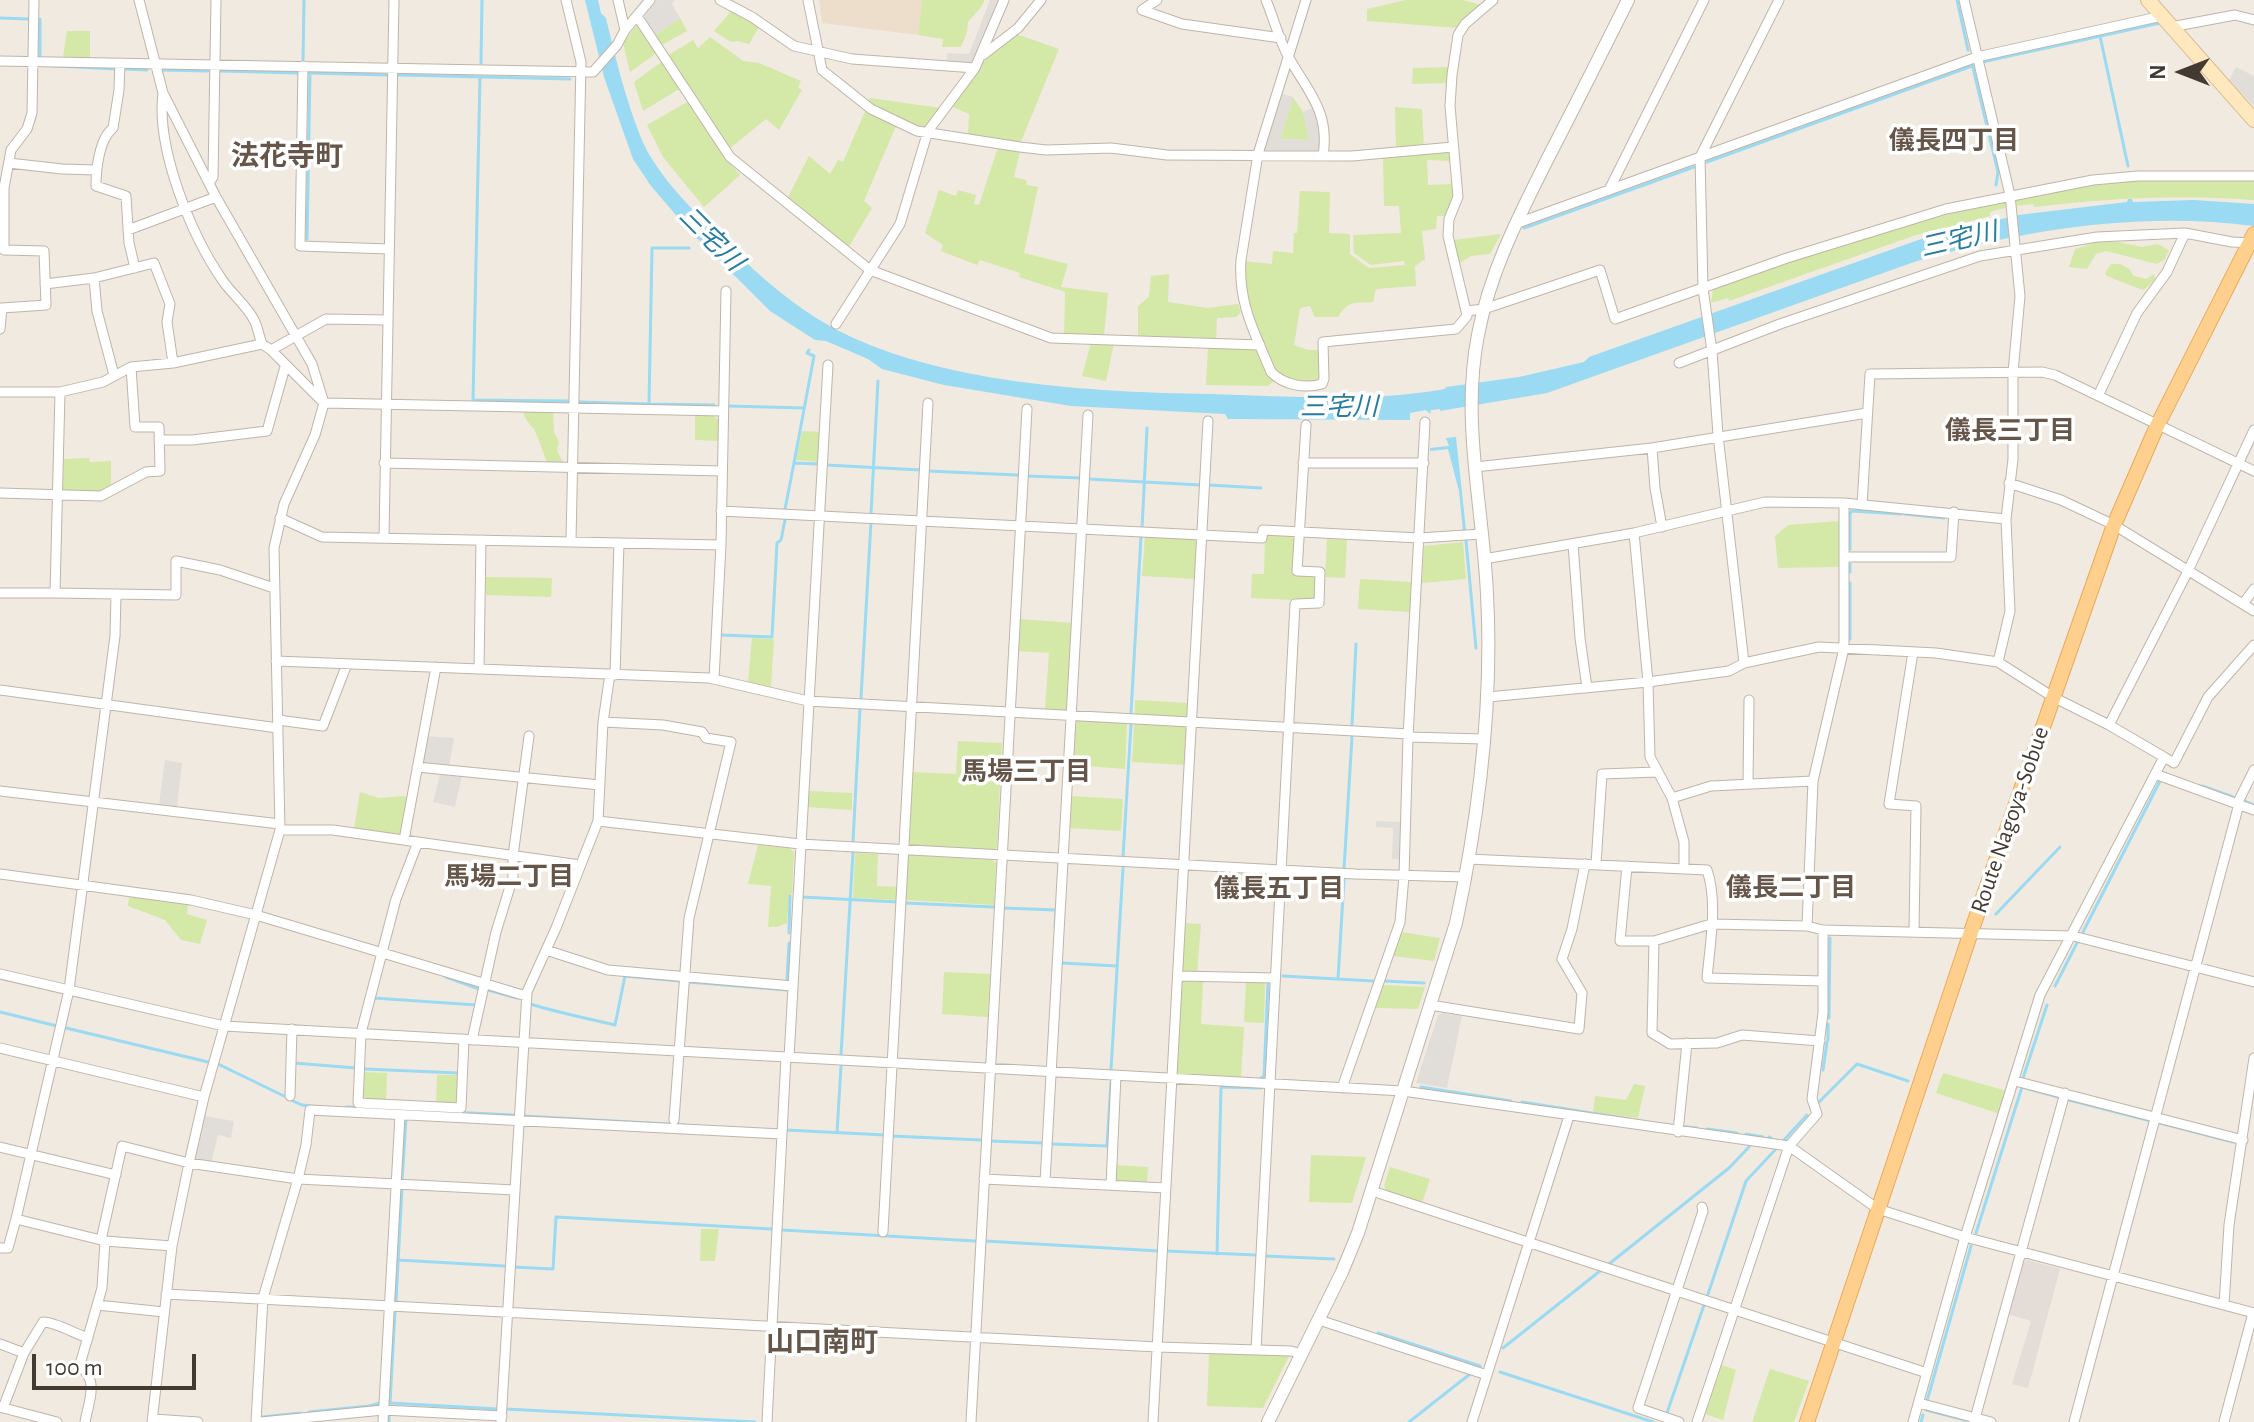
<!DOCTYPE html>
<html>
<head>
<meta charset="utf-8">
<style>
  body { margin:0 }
  #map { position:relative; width:2254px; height:1422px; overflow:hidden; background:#f1eae1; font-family:"Alegreya Sans",sans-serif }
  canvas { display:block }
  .north { position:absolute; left:2142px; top:32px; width:80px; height:80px; -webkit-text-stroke:6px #fff; paint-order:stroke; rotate:270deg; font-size:22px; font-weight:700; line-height:32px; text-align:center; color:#433a32 }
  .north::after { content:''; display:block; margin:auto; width:28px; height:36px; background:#433a32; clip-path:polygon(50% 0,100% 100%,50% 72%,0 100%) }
  .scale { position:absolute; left:32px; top:1354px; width:164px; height:36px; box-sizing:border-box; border:4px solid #433a32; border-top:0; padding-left:10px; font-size:24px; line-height:28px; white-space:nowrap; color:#433a32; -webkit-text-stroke:6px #fff; paint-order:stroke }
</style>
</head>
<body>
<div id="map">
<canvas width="2254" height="1422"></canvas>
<div class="north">N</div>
<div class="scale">100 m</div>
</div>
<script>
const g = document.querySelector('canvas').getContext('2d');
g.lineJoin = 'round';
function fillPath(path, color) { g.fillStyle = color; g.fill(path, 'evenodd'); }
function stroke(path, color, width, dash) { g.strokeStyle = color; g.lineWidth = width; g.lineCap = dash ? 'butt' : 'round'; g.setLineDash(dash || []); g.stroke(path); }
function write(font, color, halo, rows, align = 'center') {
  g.font = font + ' "Alegreya Sans","Noto Sans JP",sans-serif'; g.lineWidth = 7; g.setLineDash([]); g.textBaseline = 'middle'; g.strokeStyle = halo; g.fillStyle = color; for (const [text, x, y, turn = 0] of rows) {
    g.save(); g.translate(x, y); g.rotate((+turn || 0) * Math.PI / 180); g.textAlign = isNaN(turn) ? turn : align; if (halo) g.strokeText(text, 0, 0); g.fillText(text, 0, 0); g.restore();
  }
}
fillPath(new Path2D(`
  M2027,1260L2060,1269L2028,1388L2012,1384L2031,1321L2007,1314L2022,1262Z`), '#e3dcd7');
fillPath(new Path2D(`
  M819,0H922L918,35L822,23Z`), '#ecdeca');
fillPath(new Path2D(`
  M922,0H984V1L982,6L968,22L967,32L961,47H942L943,39L918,35Z
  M1406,0H1463L1481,5L1458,28L1367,21V9Z
  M732,10L759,27L749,44L738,41L731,42L714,31Z
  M680,18L687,31L660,46L653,36Z
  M636,26L642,28L658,52L630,72L623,43Z
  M67,31H90V57H63Z
  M1016,34L1059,49L1020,144L968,134L969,114L950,106L981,61Z
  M710,37L743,61L759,63L801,81L798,87L802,90L779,130L766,119L728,150L667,56L693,40L698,48Z
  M664,60L681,88L643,111L634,82Z
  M1449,67L1448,83L1412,84L1413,68Z
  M1293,97L1303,112L1309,140L1280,139Z
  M870,98L941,108L924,128H917L868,102Z
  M689,101L726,155L725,158L740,175L704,207L663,157L647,125Z
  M1395,107L1422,109L1424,147L1396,149Z
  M866,109L896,126L864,201L872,208L847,250L786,201L809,156L830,174L838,160L843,162Z
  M998,147L1020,151L1014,177L1026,180L1027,185L1038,187L1024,253L1068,264L1061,287L1108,293L1104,336L1064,335L1065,292L1019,277L1020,273L980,260L977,265L941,251L943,245L925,233L939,190L956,196L958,190L976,195L974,204L979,205Z
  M1447,152L1450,153L1451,161L1427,160L1428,185L1453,184L1454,198L1447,216H1437L1436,229L1422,231L1425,259L1415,266L1416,286L1376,289L1373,302C1355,303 1348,300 1338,317H1315L1310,306L1300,308L1294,345L1308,350H1320L1322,378L1317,383L1290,381L1272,369L1246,305L1244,261L1272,264L1273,251L1293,253L1294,233H1297L1300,191L1330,192L1329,233L1350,234V254L1369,268L1405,265L1404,261L1371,265L1354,253L1353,235L1401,233L1399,206H1384L1383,156Z
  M2254,178V200C2177,194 2110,198 2034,207L2033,204L2017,206L2015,197L2090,184L2137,180Z
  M2003,201L2008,207L1990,212V216L1916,235L1729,301L1728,298L1711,303L1713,289L1872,233Z
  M1501,234L1490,254L1471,256L1458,264L1454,240Z
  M2097,242H2118L2142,247L2157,244L2169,250L2165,259L2157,264L2106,251L2096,254L2087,269L2069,267L2075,249Z
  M2111,264H2120L2129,269L2134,276L2146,279L2154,274L2155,279L2144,290L2140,289L2107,276L2105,273Z
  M1169,274L1168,302L1207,308L1238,304L1241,312L1236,317L1217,318L1216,341L1138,337V306L1149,297L1151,276Z
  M1091,343H1114L1106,381L1082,376Z
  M1208,347L1255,348L1275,380L1268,386L1206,385Z
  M523,411L553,412L554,432L559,442L557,450L563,463L547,462C545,457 536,432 534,429C528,422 525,420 523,411Z
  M695,415H713L719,421V441L695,440Z
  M802,431L821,432L820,462L796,460Z
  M89,458L90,462L111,461V488L104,492H66L63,488L64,459Z
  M1839,521V567L1778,568L1775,536L1788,525Z
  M1269,535L1290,536L1294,539L1292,574L1313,576L1316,579V597L1313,601L1251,598L1252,574H1264L1265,537Z
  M1145,536L1194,538L1198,542L1196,579L1142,576Z
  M1327,539L1347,540L1345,578L1325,577Z
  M1463,542L1466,579L1422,583L1424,546Z
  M486,577L552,578L551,597L486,595Z
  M1360,579L1412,582L1410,612L1358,609Z
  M1019,619L1074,623L1069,707L1065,711L1045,709L1049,653L1017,651Z
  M752,638L774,639L771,687L748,682Z
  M1135,700L1189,703V713L1185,717L1135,714Z
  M1078,721L1127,723L1125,769L1072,765L1075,724Z
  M1134,724L1185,726L1187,729L1185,765L1132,762Z
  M958,741L1002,743L997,847L993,850L911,846L908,843L911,772L956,774Z
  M808,791L852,793V810L807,807Z
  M360,792L379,798L404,796L408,799L401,832L397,835L354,829Z
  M1070,796L1123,799L1121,831L1068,828Z
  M758,845L789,848L794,852L792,894L789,895L787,923L777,927H768L771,886L748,884Z
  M855,853L878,854L877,886L899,887L898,900L853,898Z
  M910,855L992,860L996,863L994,905L905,900L907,859Z
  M1216,872L1271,875L1275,879L1274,900L1236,898V888L1216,887Z
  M132,897L188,904L187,914L207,920L200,944L181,940L165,920L128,906L129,898Z
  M1183,923L1201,924L1197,974H1183L1180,970Z
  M1401,932L1440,938L1434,961L1393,956Z
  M944,972L990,974L988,1017L942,1014Z
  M1182,981L1203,982L1201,1024L1244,1027L1241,1078L1178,1075L1175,1071Z
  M1246,982H1265L1264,1023L1244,1022Z
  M1383,985L1425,987L1418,1009L1375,1008Z
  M363,1072L387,1073L386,1102L365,1101L362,1096Z
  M1943,1073L2007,1091L2000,1114L1936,1093Z
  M437,1075H460L459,1103L436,1105Z
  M1634,1084L1645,1086L1638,1118L1593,1112L1595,1096L1626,1100Z
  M1311,1155L1366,1157L1352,1203L1309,1202Z
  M1115,1165L1148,1167L1147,1184L1117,1183L1115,1180Z
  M1390,1167L1430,1179L1422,1203L1386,1191L1384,1185Z
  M701,1229H719L715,1261H700Z
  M1209,1353L1289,1356L1263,1408L1207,1406Z
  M1722,1365L1736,1370L1723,1420L1705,1414Z
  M1770,1369L1809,1381L1794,1422H1752Z`), '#d4e8a8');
fillPath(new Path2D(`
  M657,0H675L672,4L680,18L653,36L645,23V15Z
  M990,0H1000L975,61L971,64L946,65L947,53L969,54Z
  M2236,67L2254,76V106L2229,80Z
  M1280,93L1293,97L1280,139L1309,140L1303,112L1315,107L1321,136L1320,150L1317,153L1265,150L1264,147Z
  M427,736L454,738L449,768L422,762Z
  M165,760L182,763L177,807L159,804Z
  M440,774L462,776L455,807L433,802Z
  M1376,821L1402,822L1400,859H1392L1393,828L1376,827Z
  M1443,1013L1462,1016L1447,1088L1416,1083L1438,1015Z
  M204,1116L234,1121L231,1138L218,1135L211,1163L197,1161L195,1157Z`), '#e1deda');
fillPath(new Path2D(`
  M585,0H598L601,13L606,18C615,56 631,123 650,156C670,189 699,216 726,243C758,275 794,307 835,329C940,384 1091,392 1209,394C1287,396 1368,403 1445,389L1446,387L1519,377L1584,362L1589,357L1924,238L2018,215L2127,202L2128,199H2132L2133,202L2194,200L2254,204V226C2142,211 2022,229 1914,262L1547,393L1440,411V409L1431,410L1430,414L1426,410L1410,413V420L1228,419L1225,414L1071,406L944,385L882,369L868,359L826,341L815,340L770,311L687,228L651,186L633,159L604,77Z
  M1456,437L1466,530L1463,531L1459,491L1448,449L1430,451V448L1449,446L1446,438Z`), '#9adaf2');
stroke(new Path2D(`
  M1957,0L1968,50
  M0,18L28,19
  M2100,36L2128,166
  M40,55V19
  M303,61L304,0
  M1982,62L2160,23
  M481,63L482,0
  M1972,64L1998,172L1996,185
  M39,65L115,69
  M125,69L147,70
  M161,70L208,71
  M220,71L298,73
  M308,73L387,75
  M398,75L570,79
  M480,77L473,400L568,401
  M1707,162L1972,66
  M1524,228L1694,167
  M307,239L310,73
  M689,248H652L649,404L714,405
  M809,350L807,353L814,356L794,463L819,464
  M579,402L648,404
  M728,406L804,408
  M826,465L921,470
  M928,471L1017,475
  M1027,476L1081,478
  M1088,479L1201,485
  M1209,485L1261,488
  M785,509L794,463
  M871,514L878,381
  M1904,514L1944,518
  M1142,529L1147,428
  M1466,541L1476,648
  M1850,549V513L1852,511L1901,514
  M1850,564V572
  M1850,583V639
  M721,635L772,637L777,543L781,540L786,515
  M861,698L871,522
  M1131,713L1141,536
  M1352,725L1356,644
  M2202,786L2233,797
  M2244,801L2254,805
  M853,841L860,709
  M1123,857L1131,725
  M1344,869L1352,737
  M802,897L898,902
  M905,903L993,907
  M1004,908L1056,910L1055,927
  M1996,914L2060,847
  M2083,932L2160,781
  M789,933L790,896
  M1062,963L1117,966
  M1283,976L1373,981
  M446,977L479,989
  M1338,979L1344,880
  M787,980L789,943
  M1385,981L1424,983
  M688,982L787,990
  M2055,986L2077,943
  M488,990L517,998
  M374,998L476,1005
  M530,1004C559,1013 586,1018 615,1025L625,976L680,981
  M0,1012L57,1026
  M1829,1018L1830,938
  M66,1028L208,1062
  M1828,1040V1024
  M841,1055L853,852
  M294,1063L356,1068
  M218,1064L286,1097
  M365,1069L458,1073L459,1070
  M1111,1070L1123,868
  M1823,1070L1827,1042
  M1261,1078L1264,1076L1268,982
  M2023,1078L2047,1005
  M1421,1087L1511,1101
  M2069,1100L2151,1121
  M293,1101L302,1105L312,1106
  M1522,1102L1629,1119
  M1819,1102L1857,1064L1908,1081
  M347,1107L513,1115
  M522,1116L686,1125
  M2160,1123L2233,1142
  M1687,1127L1697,1128
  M1707,1129L1737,1133
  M786,1130L885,1135
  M837,1133L841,1066
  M1746,1134L1763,1137
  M892,1136L980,1140
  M1769,1137L1771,1138
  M1784,1140L1807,1115
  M990,1141L1044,1143
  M1052,1144L1107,1146L1111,1082
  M402,1181L406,1119
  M782,1230L975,1241
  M1976,1233L2022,1087L2058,1097
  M985,1241L1159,1251
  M1166,1251L1255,1255
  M1217,1254L1221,1087L1261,1088
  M1265,1256L1334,1259
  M398,1260L504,1266
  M1609,1264L1729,1168L1749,1147
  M514,1267L553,1269L556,1217L772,1229
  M1708,1294L1746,1181L1775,1150
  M396,1302L402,1188
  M395,1311L390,1403L498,1409
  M1378,1333L1480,1366
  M1503,1348L1600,1271
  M1500,1372L1653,1422
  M1927,1401L1971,1246
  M506,1409L755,1422
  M1926,1410L1969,1421
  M309,1412L369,1406L380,1403
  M1667,1413L1704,1305
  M262,1417L300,1413
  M389,1422V1415
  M1409,1422L1470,1374
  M1921,1422L1923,1415`), '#9adaf2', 3);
const minor = new Path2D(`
  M139,0L163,93L216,197L312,364L324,403L315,435L284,504L274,548L280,830L204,1097L189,1163L172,1246L152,1422
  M566,0L581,62L571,542
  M618,0L625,30
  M720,0L752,17L794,46L852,59L975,68
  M808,0L822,70L871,109L917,131L1020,147L1046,150L1111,148L1167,155L1352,156L1453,147
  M1157,0L1142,10L1182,24L1281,38
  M1266,0C1274,19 1279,40 1289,58C1309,93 1330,112 1323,156
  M1306,0L1258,154L1241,260C1238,304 1255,333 1271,372C1284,385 1304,389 1322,384L1324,379L1323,342L1456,329L1467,316L1466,311
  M1493,0L1465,24L1458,35L1452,75L1450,106L1458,197L1449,219L1448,236L1466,311L1484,309L1600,270L1615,319L1787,258L1946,209L2093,180L2138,176H2254
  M1964,0L2010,195L2020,296L2013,372V459L2006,519L2010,611L1998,662
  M637,16L730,157L870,270L1051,338L1260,345
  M2171,27L2235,15L2254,20
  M983,55L1018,28L1041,0
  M0,61L593,72L617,45L625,30L650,0
  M120,63L119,90L113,128C99,139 96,170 96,186L126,196L129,243L135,268
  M303,66L300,246L389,249
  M163,93C156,149 191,235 223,281C232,294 247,306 254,320C258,327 259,337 262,344
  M9,163L62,169L96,170
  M209,183L213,177L216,0
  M1609,190L1704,0
  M1515,224L1977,57L2162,16
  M128,230L216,197
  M94,278L97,311L114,375
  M45,284L94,278L154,263L170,304L167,322L173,363
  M836,324L900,224L928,131L975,68L1004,0
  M0,329L2,308L46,305L44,251L4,250V188L11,150L27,129L32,113L34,0
  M271,350L326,319L387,320
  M1679,363L1780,324L1980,256L2097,237L2185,233L2232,242L2251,243
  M0,392H60L103,382L131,367L173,363L262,344L271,350L324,403L723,411
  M60,392L55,593L176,595V561L220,570L274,588
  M2098,396L2137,313L2167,272L2185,233
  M159,440H192L267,431L285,367
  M1652,448L1655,488L1662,527
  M384,463L722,471
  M1303,463H1424
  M1475,467L1652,448L1867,413
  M2009,483L2061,500L2114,525L2254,611
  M0,493L101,496L146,472L160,471L159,427H135L131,367
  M1862,505L1870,374L2042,372L2055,375L2254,471
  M721,511L1262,538L1263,530L1419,538L1481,534
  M280,518L322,537L721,545
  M1634,533L1648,682L1650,757L1672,798L1684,842V869
  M384,538L394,0
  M1573,544L1580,638L1587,688
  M1844,557H1951L1954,512
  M1484,559L1634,533L1765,502L1844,503L2006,519
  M0,593H55
  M2243,604L2254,589
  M1913,652L1889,804L1916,806L1914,932
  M276,661L709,678L808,701L1409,734
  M1744,663L1718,435L1712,351L1703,289L1700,157L1779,0
  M479,669L481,540
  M615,675L619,543
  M714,679L721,545L726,291
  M0,690L278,728
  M1488,697L1648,682L1729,671L1744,663L1819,647L1936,653L1998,662L2053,697L2109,725L2164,757L2040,995L1965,1237L1913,1422
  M278,720L323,726L347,664
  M603,722L663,725L702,732L706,738L731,742L689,918L674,1120
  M2109,725L2188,571L2254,430
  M1408,737L1484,739
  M2164,757L2174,763L2208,697L2254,645
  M417,767L600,785
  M2155,774L2254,810
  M1748,784L1749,700
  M0,791L280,824
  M1672,798L1711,786L1813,781
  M2237,804L2254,770
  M598,821L800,844L1355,874L1466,877
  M280,830H333L580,865
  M404,840L436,667
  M418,842L396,899L361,1033L358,1103L461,1108L464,1039
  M1468,859L1707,870C1718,902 1710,944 1707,978L1823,981
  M1596,864L1602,774L1657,772
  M1627,866L1620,941H1654
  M0,874L191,900L256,915L526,996
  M1807,926L1813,781L1844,648V503
  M546,950L608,970L793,986
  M0,974L224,1026L1403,1091L1789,1146L1878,1209L1965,1237L2254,1313
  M1178,976L1275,978
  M1430,1005L1579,1029L1582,993L1562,959L1572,929L1585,864
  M472,1040L496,932L513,877V856L529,736
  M1820,1041L1742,1035L1717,1043L1670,1044L1652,1033L1654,941L1711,924L1807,926L1823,930L2073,936L2254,982
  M0,1048L204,1097
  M789,1058L828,365
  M2015,1081L2243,1140
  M1342,1088L1400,922L1404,876L1408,737L1425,422
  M290,1096L292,1029
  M1678,1132L1687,1043
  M0,1147L116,1175
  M984,1179L1166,1188
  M1045,1182L1088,415
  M1111,1185L1116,1075
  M1372,1191L1927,1373
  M16,1219L105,1241L172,1246
  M883,1232L928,403
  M101,1240L122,1146L189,1163L298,1179L514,1190
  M0,1248H8L16,1219L69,990L115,636L116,594
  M166,1294L1157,1347L1291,1351L1302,1354
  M97,1305L164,1312
  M2224,1305L2229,1225L2254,1058
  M1319,1320L1487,1375
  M0,1344L24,1353
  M1256,1350L1295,604L1319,603L1320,572L1297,571L1306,425
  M1919,1403L1991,1422
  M0,1407L57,1422
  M3,1408L24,1353L43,1322C56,1322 75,1334 88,1338
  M153,1419L198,1422
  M85,1422C87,1410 94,1391 90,1380C87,1372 82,1370 81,1361L102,1288L105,1241
  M256,1422L263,1298L298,1179L306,1145L310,1110L782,1134
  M261,1422L383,1410L502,1416
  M383,1422L400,1115
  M501,1422L527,992L556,928L598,821L603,722L610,674
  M767,1422L786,1057
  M971,1422L1027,409
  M1153,1422L1208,421
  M1472,1422L1569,1116
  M1679,1422L1638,1408L1703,1211L1702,1207
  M1697,1422L1789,1146L1817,1114L1812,1099L1823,1013V930
  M1974,1422L2065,1093
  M2074,1422L2239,804
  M2224,1422L2253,1313`);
const tertiary = new Path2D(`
  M1268,1422L1342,1272L1358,1233L1456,923C1479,816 1493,703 1487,594C1483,507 1461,421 1478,335C1490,271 1520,214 1549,156C1576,104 1602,52 1628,0`);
const secondary = new Path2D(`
  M2148,0L2254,120`);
const primary = new Path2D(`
  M1807,1422L1971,932L2114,525L2157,426L2254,234`);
stroke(minor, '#c0b4a7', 11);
stroke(tertiary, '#c0b4a7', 14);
stroke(secondary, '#d7bb91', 16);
stroke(primary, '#e7aa5a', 16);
stroke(minor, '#fff', 9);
stroke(tertiary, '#fff', 12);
stroke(secondary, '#ffe7be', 14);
stroke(primary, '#ffcf8d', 14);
write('24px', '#433a32', '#fff', [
  ["Route Nagoya-Sobue",2010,820,-71]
]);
write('bold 26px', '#665649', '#fff', [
  ["儀長四丁目",1954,141],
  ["儀長三丁目",2010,431],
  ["馬場三丁目",1026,772],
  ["馬場二丁目",509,877],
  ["儀長二丁目",1791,888],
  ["儀長五丁目",1279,889]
]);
write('italic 26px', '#277da1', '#fff', [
  ["三宅川",711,239,45],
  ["三宅川",1959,240,-13],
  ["三宅川",1339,407]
]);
write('bold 28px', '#665649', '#fff', [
  ["法花寺町",287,157],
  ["山口南町",822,1343]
]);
</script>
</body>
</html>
